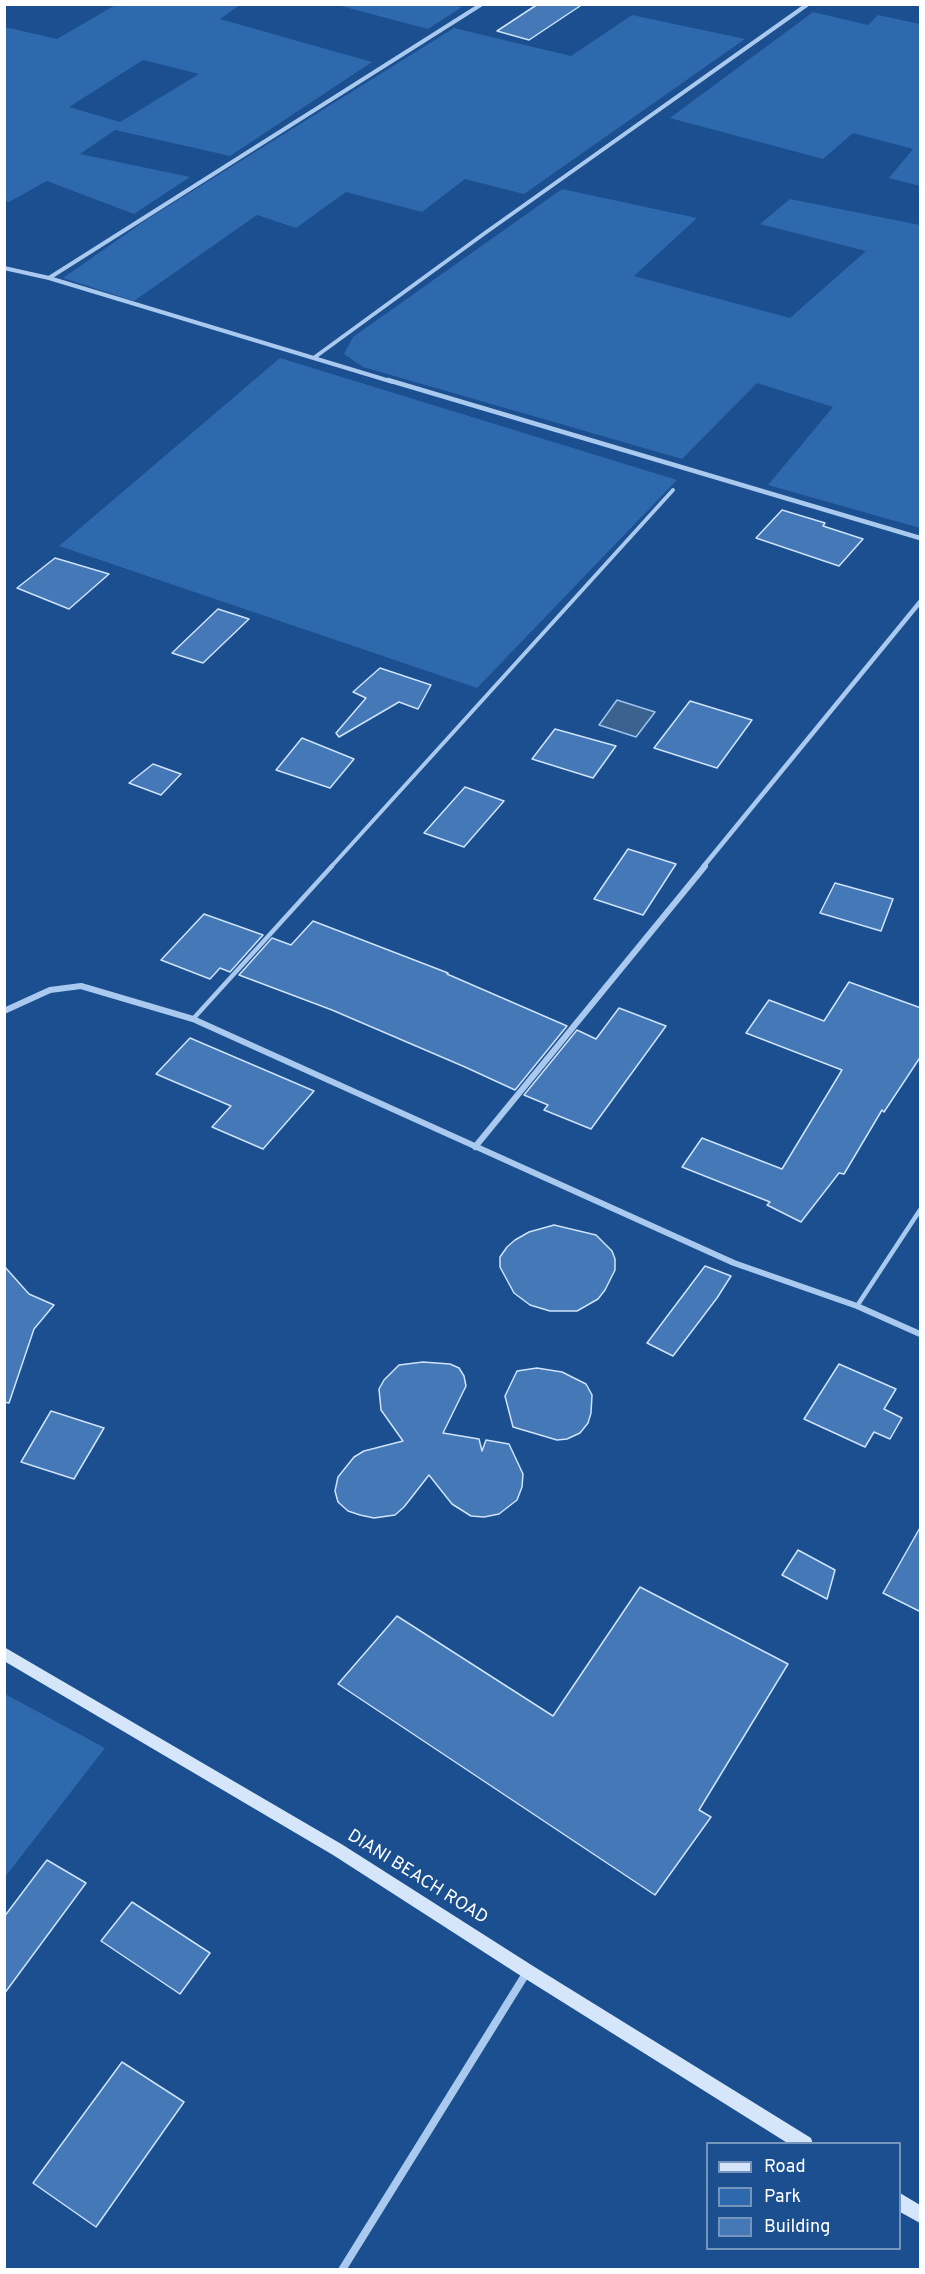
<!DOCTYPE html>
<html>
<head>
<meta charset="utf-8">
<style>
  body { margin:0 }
  #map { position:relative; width:925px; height:2274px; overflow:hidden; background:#1b4f8f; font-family:Overpass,sans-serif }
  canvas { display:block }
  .frame { position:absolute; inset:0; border:6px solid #fff; pointer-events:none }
  .legend { position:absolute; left:706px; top:2142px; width:195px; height:108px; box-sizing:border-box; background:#1b4f8f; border:2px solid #7695bc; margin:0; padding:8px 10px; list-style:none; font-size:18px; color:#fff }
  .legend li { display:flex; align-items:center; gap:12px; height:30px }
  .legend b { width:30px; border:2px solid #7695bc }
</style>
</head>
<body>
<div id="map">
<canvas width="925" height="2274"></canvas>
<div class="frame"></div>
<ul class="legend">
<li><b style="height:8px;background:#d6e6fa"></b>Road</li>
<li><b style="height:16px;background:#2e69ad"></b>Park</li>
<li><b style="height:16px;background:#4478b7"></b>Building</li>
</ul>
</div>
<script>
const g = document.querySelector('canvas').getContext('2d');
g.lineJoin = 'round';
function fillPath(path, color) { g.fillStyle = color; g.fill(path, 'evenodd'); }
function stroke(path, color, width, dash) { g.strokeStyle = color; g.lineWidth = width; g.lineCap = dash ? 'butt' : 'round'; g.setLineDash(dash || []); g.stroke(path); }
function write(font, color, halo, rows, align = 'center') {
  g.font = font + ' Overpass,sans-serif'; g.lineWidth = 4.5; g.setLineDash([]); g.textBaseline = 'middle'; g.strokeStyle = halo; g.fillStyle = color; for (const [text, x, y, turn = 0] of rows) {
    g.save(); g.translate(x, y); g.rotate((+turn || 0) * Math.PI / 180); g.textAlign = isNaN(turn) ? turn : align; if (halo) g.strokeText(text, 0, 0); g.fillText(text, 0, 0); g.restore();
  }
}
fillPath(new Path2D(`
  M117,4L240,5L220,19L372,62L230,156L115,130L80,154L190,177L134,214L47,181L9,202L5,201V27L57,39ZM143,60L199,74L120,122L69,107Z
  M452,5L462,7L428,29L337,5Z
  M813,12L868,25L878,15L920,24V186L889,178L913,149L853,133L823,159L670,118Z
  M632,15L745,39L524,194L465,179L422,212L346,192L296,228L257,215L134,301L63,278L146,220L454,28L571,56Z
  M562,189L697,218L634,276L790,318L866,251L760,224L790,199L920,225V528L768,485L833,407L757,383L682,459L363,367L344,354L353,337Z
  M280,358L677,480L477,688L59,546Z
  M5,1694L105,1748L5,1877Z`), '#2e69ad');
const water = new Path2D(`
  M617,700L655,712L636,737L599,725Z`);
fillPath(water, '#3c6290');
stroke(water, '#9cc4f0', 1.5);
const building = new Path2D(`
  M538,4H583L529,40L497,31Z
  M782,510L825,523L823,526L863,539L839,566L756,538Z
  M55,558L109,574L69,609L17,588Z
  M218,609L249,619L203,663L172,653Z
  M380,668L431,685L418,709L399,702L339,737L336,733L366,698L353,692Z
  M690,701L752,720L717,768L654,748Z
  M555,729L616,746L593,778L532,759Z
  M302,738L354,759L330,788L276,770Z
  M153,764L181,774L161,795L129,783Z
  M465,787L504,801L464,847L424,833Z
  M628,849L676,864L643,915L594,899Z
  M835,883L893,899L881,931L820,913Z
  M204,914L263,935L230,972L220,968L210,979L161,960Z
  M313,921L448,973L447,974L567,1026L515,1090L465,1067L332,1010L239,975L272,938L291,945Z
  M849,982L921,1008V1056L884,1112L882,1110L844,1174L839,1173L801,1222L767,1205L770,1202L682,1167L702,1138L782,1169L842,1070L746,1033L769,1000L824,1021Z
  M619,1008L666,1026L591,1129L544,1110L548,1105L524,1095L577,1030L596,1039Z
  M190,1038L314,1091L263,1149L212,1127L231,1106L156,1074Z
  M554,1225L596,1235L612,1251L615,1259V1270L605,1290L598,1299L577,1311H550L530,1305L514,1293L500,1267V1257L507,1247L515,1240L529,1232Z
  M4,1266L29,1294L54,1305L34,1329L9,1403L4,1402Z
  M705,1266L731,1276L717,1298L673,1356L647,1343Z
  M423,1362L450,1364L459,1368L464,1376L466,1386L443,1433L479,1439L482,1451L486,1440L509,1444L523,1474L522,1487L517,1500L499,1514L484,1517L471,1516L452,1504L429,1475L404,1507L395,1515L374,1518L360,1515L348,1511L338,1502L335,1491L338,1477L354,1457L364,1451L403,1441L381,1410L379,1389L384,1380L399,1365Z
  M839,1364L896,1389L884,1409L902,1418L890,1439L874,1432L865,1447L804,1419Z
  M537,1368L562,1372L586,1384L592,1395L591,1413L588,1423L580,1433L567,1439L557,1440L513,1427L505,1396L517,1371Z
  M51,1411L104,1428L74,1479L21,1462Z
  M921,1526V1612L883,1593Z
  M798,1550L835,1570L827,1599L782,1575Z
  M640,1587L788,1664L699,1810L711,1817L655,1895L338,1684L397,1616L553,1716Z
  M47,1860L86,1883L4,1994V1917Z
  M132,1902L210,1953L180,1994L101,1941Z
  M122,2062L184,2102L96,2227L33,2183Z`);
fillPath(building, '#4478b7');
stroke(building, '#cfe3fa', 1.5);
stroke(new Path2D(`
  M331,867L673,490`), '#a9c9ee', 4);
stroke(new Path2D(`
  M193,1019L332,866
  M857,1306L920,1210`), '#a9c9ee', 4.5);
stroke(new Path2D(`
  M4,268L49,278L393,382
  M49,278L482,4
  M315,357L485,233L808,4`), '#a9c9ee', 4);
stroke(new Path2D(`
  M388,380L920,538
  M703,867L920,602`), '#a9c9ee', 4.5);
stroke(new Path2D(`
  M4,1011L50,990L81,986L193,1019L734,1263L857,1306L920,1334
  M475,1147L705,866`), '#a9c9ee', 6);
stroke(new Path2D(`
  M342,2270L527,1972`), '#a9c9ee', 8);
fillPath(new Path2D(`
  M4,1647L343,1845L533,1966L811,2138L813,2144H789L521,1976L333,1855L4,1661Z
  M900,2193L920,2205V2223L900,2212Z`), '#d6e6fa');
write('18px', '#fff', '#1b4f8f', [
  ["DIANI BEACH ROAD",417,1878,32]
]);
</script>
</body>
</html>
